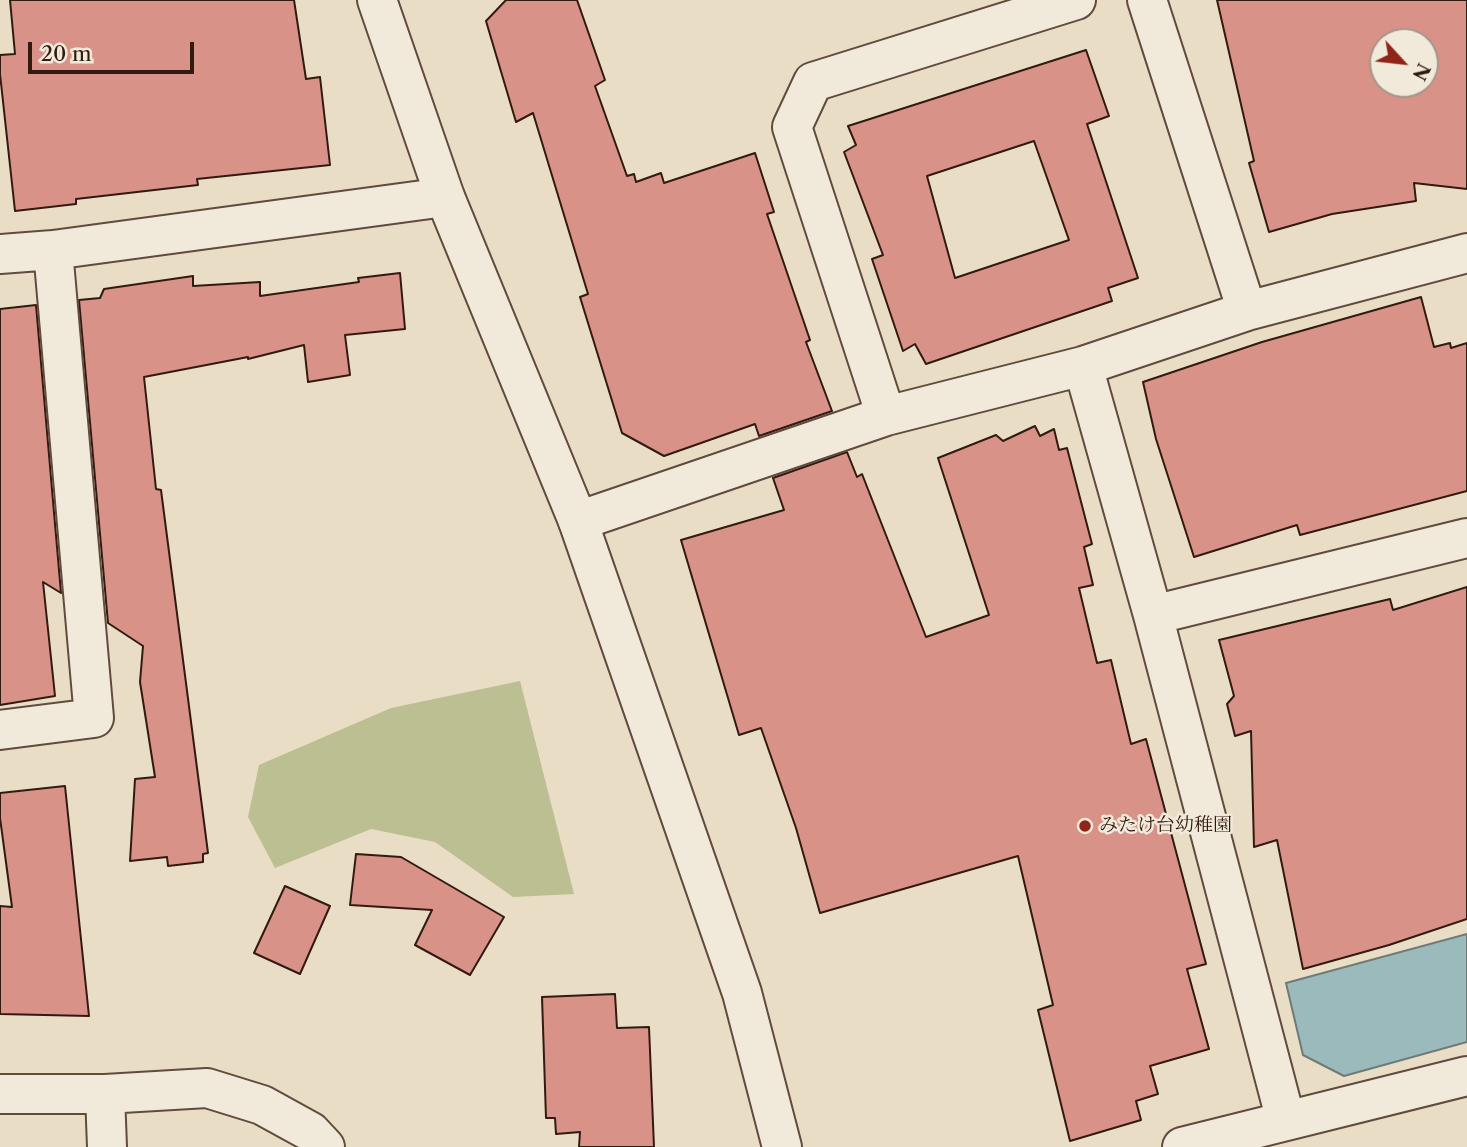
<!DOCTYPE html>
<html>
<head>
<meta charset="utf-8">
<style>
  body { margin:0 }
  #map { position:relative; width:1467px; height:1147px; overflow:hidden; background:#eaddc5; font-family:"Libre Caslon Text",serif }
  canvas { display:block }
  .north { position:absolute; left:1369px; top:28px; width:70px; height:70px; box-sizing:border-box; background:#f1e9d9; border:2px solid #a59689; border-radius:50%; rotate:117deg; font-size:19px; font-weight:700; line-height:28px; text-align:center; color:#321a11 }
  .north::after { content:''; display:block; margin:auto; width:24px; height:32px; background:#8f2418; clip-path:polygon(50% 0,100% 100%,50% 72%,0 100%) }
  .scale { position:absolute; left:28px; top:42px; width:166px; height:32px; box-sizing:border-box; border:4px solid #321a11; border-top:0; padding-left:9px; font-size:21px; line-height:24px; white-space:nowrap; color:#321a11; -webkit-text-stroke:5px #f1e9d9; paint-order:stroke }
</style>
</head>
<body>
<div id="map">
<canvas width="1467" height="1147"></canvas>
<div class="north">N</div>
<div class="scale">20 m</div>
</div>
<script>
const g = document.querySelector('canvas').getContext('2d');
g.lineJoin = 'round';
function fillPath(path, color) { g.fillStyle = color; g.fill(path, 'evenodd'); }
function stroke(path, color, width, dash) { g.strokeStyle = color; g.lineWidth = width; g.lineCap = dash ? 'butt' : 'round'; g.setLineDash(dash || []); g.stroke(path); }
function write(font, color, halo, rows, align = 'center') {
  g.font = font + ' "Libre Caslon Text","Noto Serif JP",serif'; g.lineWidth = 5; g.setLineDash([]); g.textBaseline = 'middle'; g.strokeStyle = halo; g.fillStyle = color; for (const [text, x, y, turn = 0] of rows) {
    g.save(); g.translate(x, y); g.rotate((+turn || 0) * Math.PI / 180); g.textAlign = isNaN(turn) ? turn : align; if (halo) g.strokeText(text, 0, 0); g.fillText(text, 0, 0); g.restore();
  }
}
fillPath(new Path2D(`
  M520,681L574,894L513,897L435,842L371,829L275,868L248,817L259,765L391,708Z`), '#bcbf91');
const water = new Path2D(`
  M1467,934V1042L1344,1076L1303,1055L1286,983Z`);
fillPath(water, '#9ababb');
stroke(water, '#707a77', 2);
const building = new Path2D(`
  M10,0H294L306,79L320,77L330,165L197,179L198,185L76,199V204L15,211L0,74V55L15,54Z
  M506,0H577L605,80L595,86L627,176L634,174L636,182L661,173L664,183L755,153L774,212L767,214L810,340L806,342L832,411L759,436L755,424L664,456L622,433L580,297L588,294L533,113L516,122L486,21Z
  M1217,0H1467V189L1414,183L1416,201L1332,214L1269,232L1249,163L1254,161ZM1383,42H1425V84H1383Z
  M1086,50L1109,116L1087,124L1138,278L1108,288L1112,301L926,364L915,344L903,351L872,259L883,255L844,152L856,145L848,126ZM1034,141L1069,240L955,278L927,176Z
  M400,273L405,329L345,335L350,375L308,382L304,345L248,359V357L144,377L156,489L161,490L208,853L203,854V862L168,866L167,857L130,861L135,779L155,777L140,682L143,646L108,623L79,300L100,298L104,289L193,276V286L260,282V296L359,282L358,278Z
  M1421,297L1434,347L1450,343L1451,348L1467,343V491L1300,535L1297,525L1194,557L1156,439L1143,382L1262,342Z
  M36,305L61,593L43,582L55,696L0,705V309Z
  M1035,426L1040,436L1054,429L1059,450L1067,448L1092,544L1084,547L1093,585L1079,588L1097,663L1111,660L1131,744L1146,739L1206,964L1187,969L1209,1049L1150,1066L1158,1094L1136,1101L1141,1120L1070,1141L1038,1010L1053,1005L1018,856L820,913L796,828L761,728L739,735L681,540L784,510L773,478L847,452L857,477L862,474L926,637L989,615L938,458L996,435L1003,441Z
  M1467,587V919L1389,945L1303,969L1277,840L1254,847L1251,731L1235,736L1227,704L1234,696L1219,640L1390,599L1393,610Z
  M65,786L89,1016L0,1014V906L12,907L0,818V793Z
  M356,854L401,857L504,917L470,975L415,945L432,910L350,905Z
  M285,886L330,906L300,974L254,953Z
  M615,994L617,1028L649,1027L654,1147H579L580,1132L556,1134L555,1118H546L542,997Z`);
fillPath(building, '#d89288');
stroke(building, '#321a11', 2);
const minor = new Path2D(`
  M1147,0L1247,311
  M0,254L53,250L445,197
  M1083,366L1153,615L1286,1121
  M886,416L792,127L813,82L1076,0
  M578,521L886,416L1083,366L1247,311L1467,253
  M1153,615L1467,538
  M0,730L94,718L53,250
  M0,1094H105L207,1088L262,1105L311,1132L325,1147
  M105,1094L107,1147
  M1182,1147L1467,1076`);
const tertiary = new Path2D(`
  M377,0L445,197L578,521L742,993L782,1147`);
stroke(minor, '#604b3e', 42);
stroke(tertiary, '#604b3e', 42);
stroke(minor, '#f1e9d9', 38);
stroke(tertiary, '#f1e9d9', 38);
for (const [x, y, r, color] of [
  [1085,826,7,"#8f2418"]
]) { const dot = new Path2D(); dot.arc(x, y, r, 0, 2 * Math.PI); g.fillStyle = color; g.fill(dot); stroke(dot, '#f1e9d9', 2.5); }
write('19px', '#321a11', '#f1e9d9', [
  ["みたけ台幼稚園",1099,826]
], 'left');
</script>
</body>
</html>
